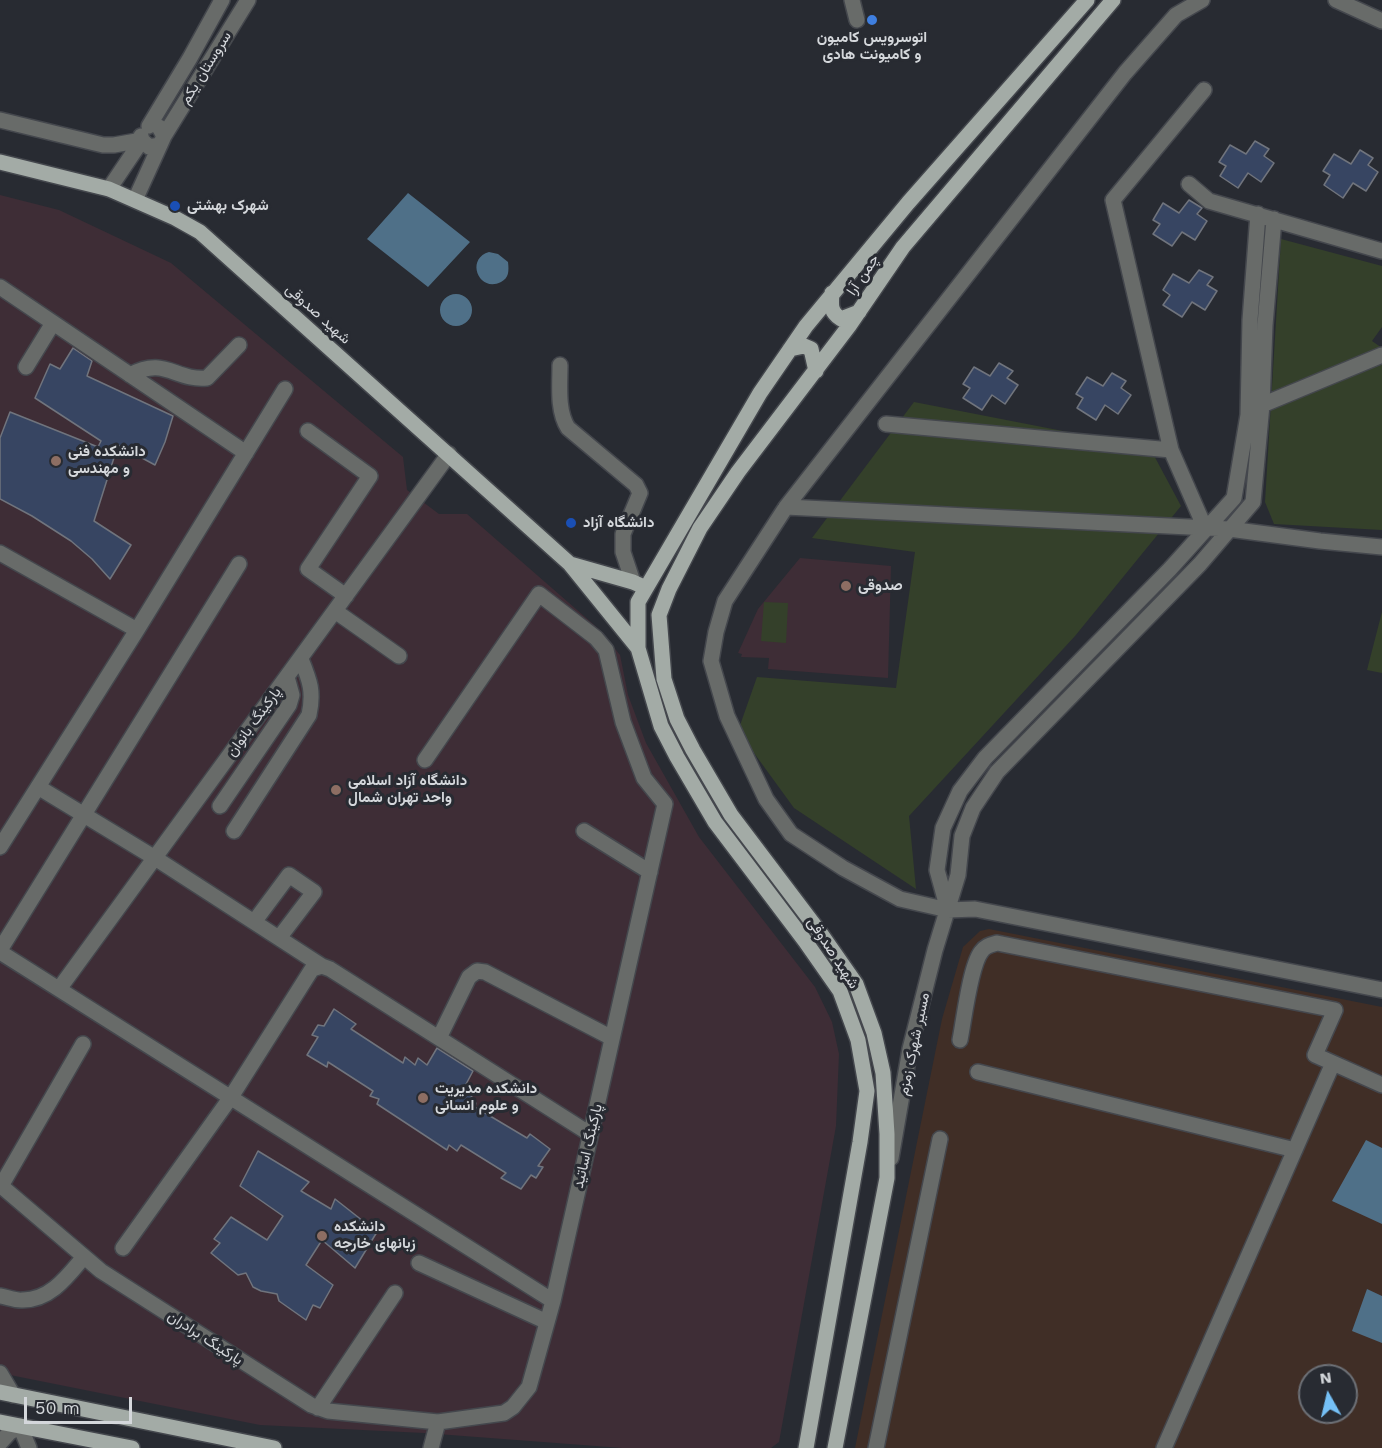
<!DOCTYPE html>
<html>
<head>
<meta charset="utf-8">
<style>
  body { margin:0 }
  #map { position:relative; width:1382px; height:1448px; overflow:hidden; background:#282b32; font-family:"Work Sans",sans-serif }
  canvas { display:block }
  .north { position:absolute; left:1298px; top:1364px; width:60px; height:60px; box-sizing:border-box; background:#282b32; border:2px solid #6d7076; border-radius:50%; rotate:352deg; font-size:16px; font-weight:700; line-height:24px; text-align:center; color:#d4d7db }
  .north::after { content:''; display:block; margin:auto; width:21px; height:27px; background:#75c0f6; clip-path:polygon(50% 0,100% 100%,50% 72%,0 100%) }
  .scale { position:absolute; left:24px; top:1397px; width:108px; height:27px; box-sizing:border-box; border:3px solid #d4d7db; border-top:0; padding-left:8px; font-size:18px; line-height:21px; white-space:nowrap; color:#d4d7db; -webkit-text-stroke:4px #282b32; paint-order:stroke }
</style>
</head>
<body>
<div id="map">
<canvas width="1382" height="1448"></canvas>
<div class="north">N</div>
<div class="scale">50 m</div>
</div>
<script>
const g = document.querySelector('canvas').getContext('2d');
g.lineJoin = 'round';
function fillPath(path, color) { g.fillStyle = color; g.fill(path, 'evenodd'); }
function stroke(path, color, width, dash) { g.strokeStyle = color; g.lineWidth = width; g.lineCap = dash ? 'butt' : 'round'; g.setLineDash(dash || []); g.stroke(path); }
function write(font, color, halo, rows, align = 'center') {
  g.font = font + ' "Work Sans",Vazirmatn,sans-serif'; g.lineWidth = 6; g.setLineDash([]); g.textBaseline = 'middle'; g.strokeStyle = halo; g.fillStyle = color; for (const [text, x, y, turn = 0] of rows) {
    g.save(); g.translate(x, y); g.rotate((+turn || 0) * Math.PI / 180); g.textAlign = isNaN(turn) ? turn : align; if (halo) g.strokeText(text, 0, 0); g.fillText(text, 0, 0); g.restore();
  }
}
fillPath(new Path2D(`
  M989,929L1382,1007V1448H855L942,1019L963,947L980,931ZM1310,1376H1346V1412H1310Z`), '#402e26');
fillPath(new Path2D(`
  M0,195L59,210L171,263L403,457L407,490L439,514H467L600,630L620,655L628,695L646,743L699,837L815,987L832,1022L839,1054L836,1126L779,1442L771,1448H622L424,1433L260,1425L0,1373Z
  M800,558L891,566L888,678L768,669L769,658L741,657L742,654L738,653L758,609Z`), '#3e2d36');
fillPath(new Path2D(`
  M1281,239L1382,266V327L1372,341L1382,348V530L1274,524L1265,502Z
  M914,402L1150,448L1181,506L1075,636L909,816L916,889L794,808L738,731L757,677L896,688L915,552L812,538Z
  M764,602L788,603L786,643L761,641Z
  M1382,612V673L1367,670Z`), '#34402a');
fillPath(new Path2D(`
  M408,193L470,242L428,287L367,239Z
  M489,252L498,254L508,262C509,271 509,278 501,282C479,293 465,259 489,252Z
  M440 310a16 16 0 1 1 32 0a16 16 0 1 1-32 0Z
  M1366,1140L1382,1148V1224L1332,1201Z
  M1367,1289L1382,1296V1343L1352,1331Z`), '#4f7088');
const building = new Path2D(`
  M1255,141L1269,149L1264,156L1274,163L1261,182L1248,173L1238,188L1220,176L1226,166L1219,162L1230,145L1246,154Z
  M1360,150L1373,158L1368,165L1378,172L1366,191L1353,183L1343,198L1324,185L1330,175L1323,171L1334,154L1351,164Z
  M1189,200L1202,208L1197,214L1207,221L1195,240L1182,232L1172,246L1153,234L1160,224L1153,220L1163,203L1179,213Z
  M1199,270L1213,277L1207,285L1217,291L1205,310L1192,302L1182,317L1163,305L1170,295L1163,290L1173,274L1189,283Z
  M73,348L92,361L87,376L173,416L165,442L155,465L118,445L94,521L131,545L110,579L92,559L71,541L32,516L0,499V438L10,412L98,447L101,441L35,398L50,364L60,369Z
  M999,363L1013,371L1007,378L1018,385L1005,404L992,395L982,410L963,398L970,388L963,384L974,367L990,376Z
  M1112,373L1126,381L1121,388L1131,395L1118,414L1105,405L1096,420L1077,408L1083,398L1076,394L1087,377L1103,386Z
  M334,1009L356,1024L351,1029L403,1063L405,1057L415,1065L418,1058L427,1065L437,1048L473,1071L464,1088L473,1094L470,1099L476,1103L475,1107L527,1138L530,1134L550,1149L538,1166L543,1167L536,1178L531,1175L521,1189L501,1178L506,1173L461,1145L457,1151L449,1145L447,1150L377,1104L379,1099L370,1096L373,1091L328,1062L327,1067L307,1055L318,1037L312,1035L318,1025L324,1026Z
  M258,1151L309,1182L301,1191L331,1209L335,1199L377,1232L355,1268L322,1240L306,1265L333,1285L320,1308L313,1305L306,1320L279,1301L277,1294L261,1291L253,1287L246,1273L238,1275L211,1253L220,1243L214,1239L231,1217L267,1240L283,1216L240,1186Z`);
fillPath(building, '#374562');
stroke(building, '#70747d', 1.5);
const minor = new Path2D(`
  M852,0L857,20
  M1202,0L1176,15L1125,73L786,507L725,601L716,632L711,661L727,716L766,799L791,834L843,868L900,899L948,910L975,909L1382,990
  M1336,0L1382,21
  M1204,90L1113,200L1171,450L1205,528
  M0,120L103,145H114L142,140
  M149,126L190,58L222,0
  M164,136L248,0
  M142,140L149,147L160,145L164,136L159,127
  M1189,184L1209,201L1382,251
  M109,189L142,140L141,136
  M135,200L160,145
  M0,287L246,453
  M560,365C560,385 557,411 568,428L636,485L640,493L623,534V552L633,582
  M26,367L53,323
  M130,375C165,356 175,381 207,378L239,345
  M1255,410L1262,405L1382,355
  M886,424L1171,450
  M308,431L370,476L308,569L346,596
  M786,507L1229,529L1320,541L1382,547
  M0,553L137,630
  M335,611L399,656
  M38,787L155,858L322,966
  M220,806L289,705L292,695L287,677
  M234,831L309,715C314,692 310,681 301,659
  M584,831L650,872
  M0,847L137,630L285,389
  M948,910L937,870L943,828L960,791L985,758L1170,569L1234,498L1248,415L1250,320L1258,214
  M254,922L289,875L314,892L279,938
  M0,950L239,564
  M0,952L553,1301
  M59,989L449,454
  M439,1038L469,977L477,971L485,972L612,1038
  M960,1040C964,1020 970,967 981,952C985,946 990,945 997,943L1335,1010L1315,1055L1382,1085
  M978,1072L1295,1150
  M891,1158L910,1049L935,950L958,875L962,836L973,808L997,772L1200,564L1253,502L1262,405L1265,325L1274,219
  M0,1185L101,1271L311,1405L328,1411L438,1422L504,1413L513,1407L529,1387L553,1301L665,804L644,778L623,722L606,650L596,638L539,594L425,760
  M1,1186L83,1044
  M123,1248L231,1097L312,969L322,966L330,969L590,1134
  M419,1263L547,1322
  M0,1296C7,1297 16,1301 23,1300C50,1300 67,1277 83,1258
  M0,1373L13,1395
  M318,1408L395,1293
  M0,1443L9,1433L20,1426L29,1448
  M431,1448L438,1422
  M876,1448L940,1139
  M1164,1448L1333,1063`);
const major = new Path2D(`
  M0,162L109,189L175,218L200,232L570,564L638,648
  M832,293C831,305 830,312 841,319L859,312
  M790,349L804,346L811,349L816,371
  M570,564L633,582L646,588
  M0,1392L274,1448
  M0,1422L132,1448
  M806,1448L860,1142L867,1091L858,1040L840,991L805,941L715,822L677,757L661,726L638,648V602L760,393L806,326L908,203L1087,0
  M835,1448L887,1178V1134L883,1073L874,1033L856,984L821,934L731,815L693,750L677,719L664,679L659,615L669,589L700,528L738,472L849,326L903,247L1113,0`);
stroke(minor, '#44474d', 18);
stroke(major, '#44474d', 18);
stroke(minor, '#686b69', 15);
stroke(major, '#a3aba6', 15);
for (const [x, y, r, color] of [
  [872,20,6,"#3f7fe0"],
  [175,206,6,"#1a4fb4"],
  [56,461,6,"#8d6e63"],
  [571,523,6,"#1a4fb4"],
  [846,586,6,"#8d6e63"],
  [336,790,6,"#8d6e63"],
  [423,1098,6,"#8d6e63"],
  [322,1236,6,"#8d6e63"]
]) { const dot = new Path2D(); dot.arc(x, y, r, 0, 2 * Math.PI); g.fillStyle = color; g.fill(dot); stroke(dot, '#282b32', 2); }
write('bold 15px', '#d4d7db', '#282b32', [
  ["اتوسرویس کامیون",872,38,"center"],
  ["و کامیونت هادی",872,55,"center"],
  ["شهرک بهشتی",187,206],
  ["دانشکده فنی",68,452],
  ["و مهندسی",68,469],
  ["دانشگاه آزاد",583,523],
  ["صدوقی",858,586],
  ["دانشگاه آزاد اسلامی",348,781],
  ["واحد تهران شمال",348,798],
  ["دانشکده مدیریت",435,1089],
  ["و علوم انسانی",435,1106],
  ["دانشکده",334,1227],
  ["زبانهای خارجه",334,1244]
], 'left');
write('15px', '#d4d7db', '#282b32', [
  ["سروستان یکم",206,68,-58],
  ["چمن آرا",863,275,-56],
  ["شهید صدوقی",318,314,42],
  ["پارکینگ بانوان",254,722,-54],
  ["شهید صدوقی",833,953,57],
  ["مسیر شهرک زمزم",914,1044,-78],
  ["پارکینگ اساتید",588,1146,-77],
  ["پارکینگ برادران",205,1338,33]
]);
</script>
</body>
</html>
